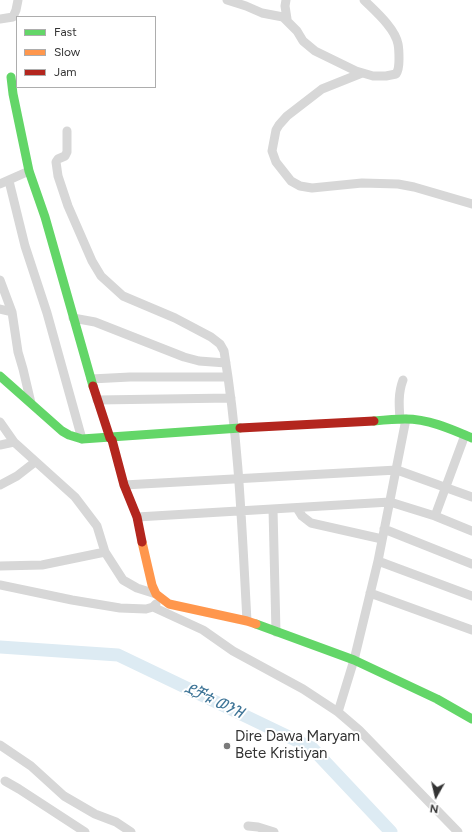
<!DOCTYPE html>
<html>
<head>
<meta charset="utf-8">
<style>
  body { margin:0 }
  #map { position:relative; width:472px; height:832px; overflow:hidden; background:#fff; font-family:Figtree,sans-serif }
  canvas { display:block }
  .legend { position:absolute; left:16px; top:16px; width:140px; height:72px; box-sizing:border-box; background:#fff; border:1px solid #adadad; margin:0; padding:5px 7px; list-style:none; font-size:12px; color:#333 }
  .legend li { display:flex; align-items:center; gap:8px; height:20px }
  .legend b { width:20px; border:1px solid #adadad }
  .north { position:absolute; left:416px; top:776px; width:40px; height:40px; -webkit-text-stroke:3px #fff; paint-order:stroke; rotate:188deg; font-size:11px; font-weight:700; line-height:16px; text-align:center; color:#333 }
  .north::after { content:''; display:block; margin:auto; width:14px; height:18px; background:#333; clip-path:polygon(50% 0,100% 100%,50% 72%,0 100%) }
</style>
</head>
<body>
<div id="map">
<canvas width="472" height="832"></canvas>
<ul class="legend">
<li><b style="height:5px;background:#63d668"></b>Fast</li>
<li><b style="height:5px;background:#ff974d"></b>Slow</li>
<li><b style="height:5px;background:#b3261e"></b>Jam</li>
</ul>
<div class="north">N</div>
</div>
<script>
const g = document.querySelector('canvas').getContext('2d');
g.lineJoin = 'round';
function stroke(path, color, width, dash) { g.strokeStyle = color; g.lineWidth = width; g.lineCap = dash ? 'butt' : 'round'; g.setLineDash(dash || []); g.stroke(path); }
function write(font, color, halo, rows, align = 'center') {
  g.font = font + ' Figtree,"Noto Sans Ethiopic",sans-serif'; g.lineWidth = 4; g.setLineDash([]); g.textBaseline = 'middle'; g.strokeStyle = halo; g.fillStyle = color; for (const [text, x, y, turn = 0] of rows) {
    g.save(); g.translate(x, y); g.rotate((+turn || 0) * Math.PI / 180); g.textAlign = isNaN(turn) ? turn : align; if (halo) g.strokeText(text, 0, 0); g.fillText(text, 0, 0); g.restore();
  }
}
stroke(new Path2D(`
  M0,647L118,655L312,748L391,832`), '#ddebf3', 13);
stroke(new Path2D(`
  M227,0L246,6L262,13L283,17L297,31L303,41L315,51L356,71L373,76H386L396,74C399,70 399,64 399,59C399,54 399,49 398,44C395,28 375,11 364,0
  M286,0L285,6L287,19
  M0,19L13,17L16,10L18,0
  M362,73L322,89L287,116L279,125L276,130L272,151L276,162L291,181L300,186L312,188L362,183L398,184L414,187L472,204
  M67,131V152L65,156L58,159L56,162L58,176L68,206L92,261L101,276L123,296L175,318L211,337L220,344L224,351C239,441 242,531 247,621
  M9,181L25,246L47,313L82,439
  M0,184L29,171
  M0,280L12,312L18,352L23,369L31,403
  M0,309L12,312
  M73,318L95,322L184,357L199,361L226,363
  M91,379L130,377H228
  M97,400L231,398
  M400,419C399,406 398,393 403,380
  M0,422L14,442L75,497L97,526L105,552L123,580L137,588L156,594
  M0,445L14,442
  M0,485L17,476L35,462
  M124,485L397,470L472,497
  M297,508L302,516L311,523L382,539
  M273,509L276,632
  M435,516L465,435
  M137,517L390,502L435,516L472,531
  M384,529L472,564
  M378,561L472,596
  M0,566L42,565L105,552
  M0,585L72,600L120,608L146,609L153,607L156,604
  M370,593L472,630
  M153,607L203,630L233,651L303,689L338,712L359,730L458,832
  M338,712L354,660L378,561L406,419
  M0,745L31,766L64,796L95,814L116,822L131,832
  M5,781L19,789L85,832
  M248,826L258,827L274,832`), '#d7d7d7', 9);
stroke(new Path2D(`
  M11,77L13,94L29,171L45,217L93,386
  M0,376L62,431L69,435L82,439L240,428
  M374,421C384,420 395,419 405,419C429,419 451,429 472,438
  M256,624L354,660L437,699L472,719`), '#63d668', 9);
stroke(new Path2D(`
  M142,542L152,585L156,594L169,604L247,621L256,624`), '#ff974d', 9);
stroke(new Path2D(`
  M93,386L110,438L112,440L124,485L137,517L142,542
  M240,428L374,421`), '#b3261e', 9);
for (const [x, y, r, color] of [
  [227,746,4,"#7a7a7a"]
]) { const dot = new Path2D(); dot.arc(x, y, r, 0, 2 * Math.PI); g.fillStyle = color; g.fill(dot); stroke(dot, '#fff', 1.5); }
write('15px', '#333', '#fff', [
  ["Dire Dawa Maryam",235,737],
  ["Bete Kristiyan",235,754]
], 'left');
write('italic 16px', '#3f7597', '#fff', [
  ["ደቻቱ ወንዝ",214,701,25]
]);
</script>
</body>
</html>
